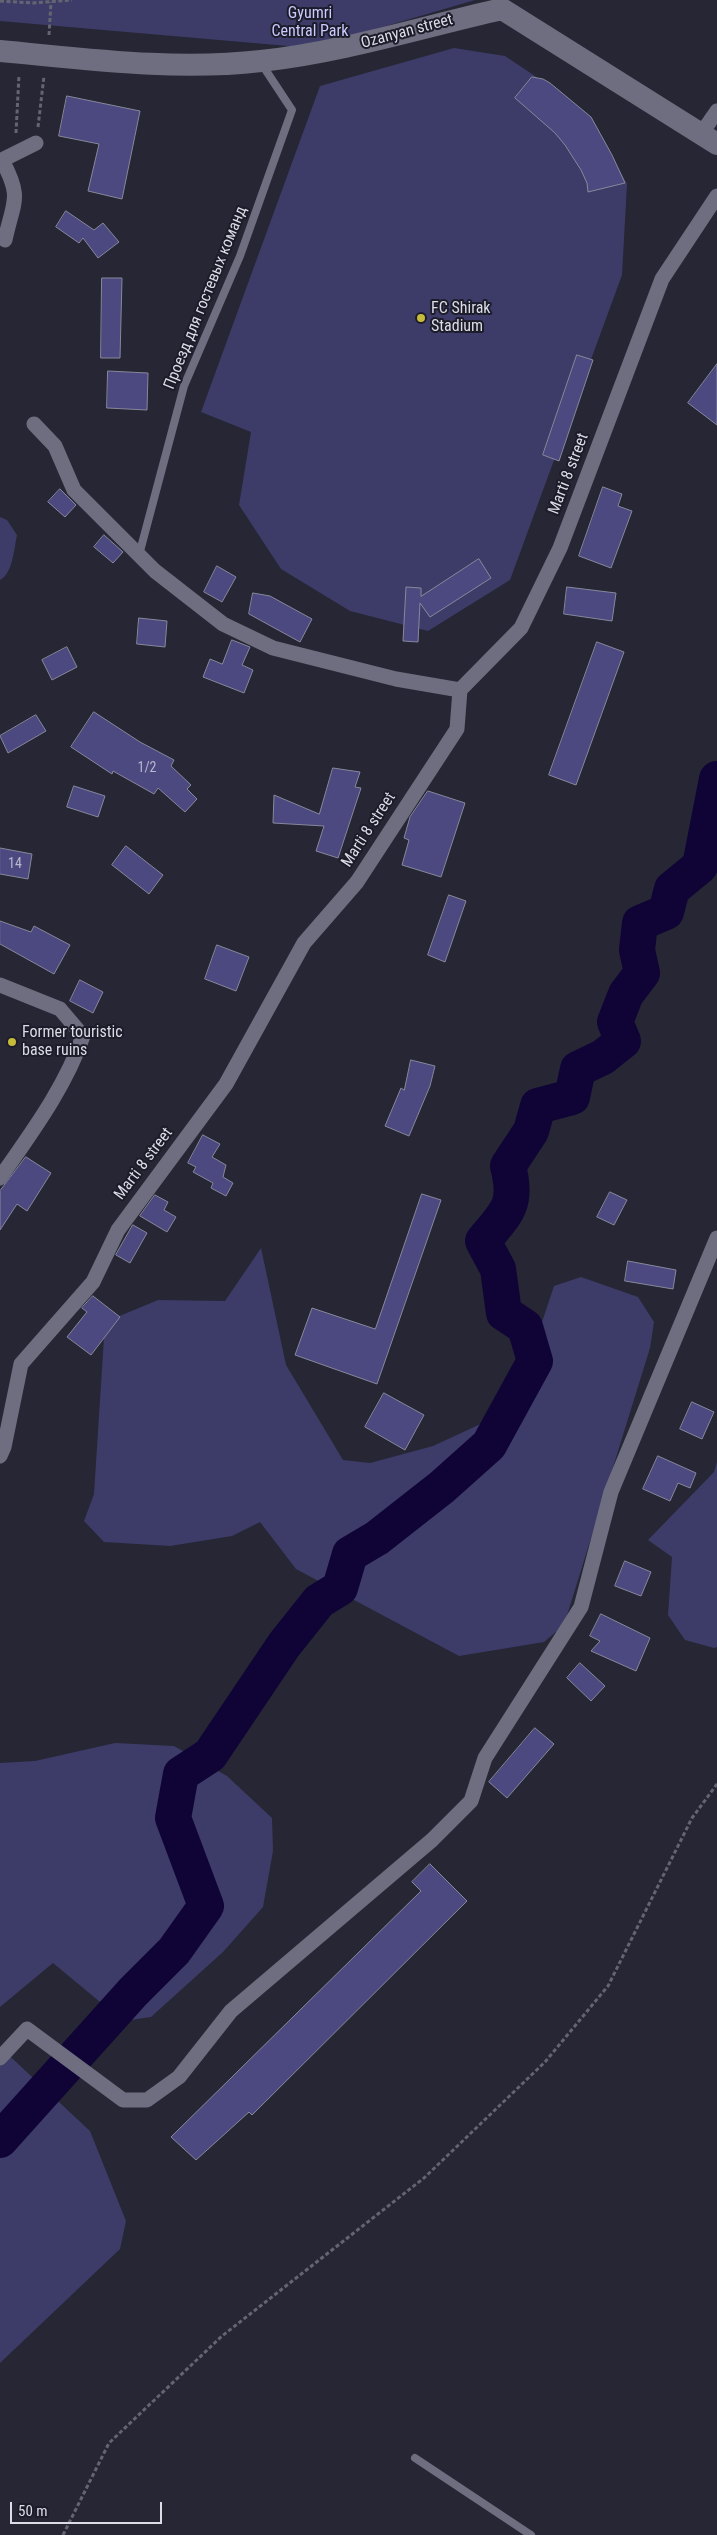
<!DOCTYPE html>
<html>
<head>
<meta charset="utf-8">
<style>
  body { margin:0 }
  #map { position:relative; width:717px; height:2535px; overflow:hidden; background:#262634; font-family:"Roboto Condensed",sans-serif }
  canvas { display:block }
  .scale { position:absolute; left:10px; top:2502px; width:152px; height:22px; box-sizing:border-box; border:2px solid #dbdce6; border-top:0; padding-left:6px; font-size:15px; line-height:18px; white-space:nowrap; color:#dbdce6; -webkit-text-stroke:4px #1c1c2a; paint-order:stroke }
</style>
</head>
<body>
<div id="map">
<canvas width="717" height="2535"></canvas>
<div class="scale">50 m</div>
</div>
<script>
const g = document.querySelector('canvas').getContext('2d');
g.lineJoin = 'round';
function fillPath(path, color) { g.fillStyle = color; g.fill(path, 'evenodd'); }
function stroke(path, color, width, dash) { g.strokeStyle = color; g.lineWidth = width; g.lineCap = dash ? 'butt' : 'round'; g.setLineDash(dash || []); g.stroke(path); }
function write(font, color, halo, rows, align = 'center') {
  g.font = font + ' "Roboto Condensed",sans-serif'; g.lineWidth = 4; g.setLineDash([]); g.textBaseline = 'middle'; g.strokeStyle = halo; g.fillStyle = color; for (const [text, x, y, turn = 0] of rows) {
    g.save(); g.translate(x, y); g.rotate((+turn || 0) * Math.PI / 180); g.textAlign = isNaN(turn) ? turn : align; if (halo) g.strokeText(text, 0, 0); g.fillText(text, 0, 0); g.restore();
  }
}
fillPath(new Path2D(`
  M0,0H475L311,48L0,21Z
  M454,48L505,56L565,96L591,117L627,184L622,275L510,580L428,631L350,611L281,569L239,505L251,432L201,412L320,86Z
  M0,517L7,520L17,535C14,549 13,573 0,580Z
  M261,1248L286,1365L343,1460L370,1463L433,1446L513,1409L554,1286L581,1277L638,1297L654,1322L650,1348L564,1625L544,1642L459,1656L296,1569L260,1522L232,1536L170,1546L104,1542L84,1521L94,1494L105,1322L158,1300L225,1301Z
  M717,1462V1647L714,1648L685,1640L668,1615L672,1557L648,1540L714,1472Z
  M115,1743L174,1746L227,1776L272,1818L273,1851L263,1907L223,1952L151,2017L123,2021L53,1963L0,2007V1763L35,1761Z
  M0,2047L90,2131L126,2221L120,2249L0,2363Z`), '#3d3c68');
stroke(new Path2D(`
  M0,2140L133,1992L174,1951L206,1906L173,1818L181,1774L210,1755L284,1645L319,1601L340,1588L350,1554L377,1538L442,1487L489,1445L535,1361L525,1327L504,1313L498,1269L483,1241C507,1212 518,1205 508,1166L531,1131L538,1106L572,1097L578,1069L603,1057L623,1041L615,1022L626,994L642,973L637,950L640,923L666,912L672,889L700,866L717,779`), '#100437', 36);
const building = new Path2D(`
  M532,77L543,79L550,83L591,117L612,155L625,183L588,192L587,183L581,170L565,145L555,133L515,98Z
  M67,96L140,111L122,199L88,191L99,144L59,136Z
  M66,211L94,230L103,223L119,242L98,258L83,238L79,243L56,227Z
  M102,278H122L120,358H101Z
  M577,355L593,360L559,461L543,455Z
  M717,364V425L688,403Z
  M108,371L148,373L147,410L107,408Z
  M603,487L622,494L618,506L632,511L611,568L579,556Z
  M60,489L76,505L65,517L48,502Z
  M104,535L123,552L113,563L94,547Z
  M479,559L491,578L430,617L420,603L418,642L403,641L406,587L421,588V596Z
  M217,566L236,577L222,602L204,592Z
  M567,587L616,593L612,621L564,614Z
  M253,593L270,596L312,619L300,642L249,614Z
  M139,618L167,621L165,647L137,644Z
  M232,640L250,647L242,665L253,670L244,693L203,677L210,659L222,664Z
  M597,642L624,652L576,785L549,775Z
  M67,647L77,667L52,680L42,660Z
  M94,712L140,742L174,760L171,766L191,785L187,789L197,799L185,812L158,788L154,794L113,771L112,774L71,747Z
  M36,715L46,731L8,753L0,736Z
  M333,768L360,772L355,787L361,788L338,858L316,851L324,826L273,823L274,795L319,814Z
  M74,786L105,796L98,817L67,807Z
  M428,791L465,803L441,877L402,865L409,840L404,838L410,817Z
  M126,846L163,875L149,894L112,865Z
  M0,848L32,854L28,879L0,874Z
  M449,895L466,901L445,962L428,955Z
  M0,921L31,932L34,926L70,945L54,974L0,944Z
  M217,945L249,957L236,991L205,979Z
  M80,980L103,992L93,1013L70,1001Z
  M411,1060L435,1066L430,1086L409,1136L385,1126L401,1088L404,1090Z
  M203,1135L220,1144L212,1157L226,1165L223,1177L233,1183L226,1196L211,1188L213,1183L193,1172L196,1167L188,1163Z
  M26,1157L51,1173L27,1211L17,1204L0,1230V1191Z
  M610,1192L627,1200L614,1225L597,1217Z
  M422,1194L441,1200L377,1384L295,1355L312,1308L375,1329Z
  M155,1195L168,1202L164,1210L176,1217L167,1232L140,1216Z
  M133,1225L147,1233L130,1263L116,1255Z
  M628,1261L676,1270L673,1289L625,1281Z
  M93,1296L120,1317L91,1355L67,1337L87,1312L82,1308Z
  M384,1393L424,1415L405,1450L365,1427Z
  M692,1402L714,1412L702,1439L680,1429Z
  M658,1456L696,1473L690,1488L678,1483L670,1501L643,1489Z
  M625,1561L651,1572L641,1596L615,1586Z
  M601,1614L650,1638L636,1671L591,1651L600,1641L590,1636Z
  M580,1663L605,1686L591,1701L567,1678Z
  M535,1728L554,1744L507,1798L489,1782Z
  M430,1864L467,1901L252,2115L249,2112L196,2160L171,2137L421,1891L412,1882Z`);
fillPath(building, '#4c4981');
stroke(building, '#87889a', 1);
stroke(new Path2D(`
  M0,1L33,3L72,0
  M49,35L51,2
  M38,127L44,76
  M16,133L19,75
  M63,2535L109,2443L222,2336L424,2178L545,2062L608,1986L692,1818L717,1784`), '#656572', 3, [4, 2.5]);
stroke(new Path2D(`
  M139,555L184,386L240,256L292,110L261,63
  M415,2458L531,2535`), '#6e6e80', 8);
stroke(new Path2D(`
  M701,134L717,111
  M0,160H2C23,199 13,201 5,240
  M2,160L36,143
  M34,424L55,446L74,490L155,571L223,624L273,648L396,679L460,690
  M0,985L60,1009L83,1036C65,1088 31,1133 0,1178
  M0,1456L4,1447L21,1364L93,1282L118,1230L226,1084L304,943L357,882L457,729L460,690L521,628L560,548L662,279L717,196
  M0,2058L27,2029L123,2100H147L179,2077L231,2011L432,1840L471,1801L485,1758L581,1607L611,1492L717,1238`), '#6e6e80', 15);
stroke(new Path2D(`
  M0,51C87,59 174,71 261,61C343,52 422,27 502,9L717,144`), '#6e6e80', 22);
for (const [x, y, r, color] of [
  [421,318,5,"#c7bb3c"],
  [12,1042,5,"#c7bb3c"]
]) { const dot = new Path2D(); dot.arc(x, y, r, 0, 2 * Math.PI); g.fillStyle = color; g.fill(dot); stroke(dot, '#1c1c2a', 2); }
write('14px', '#b7b7cd', null, [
  ["1/2",147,768],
  ["14",15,864]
]);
write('16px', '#cacbff', '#1c1c2a', [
  ["Gyumri",310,14],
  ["Central Park",310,32]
]);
write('16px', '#dbdce6', '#1c1c2a', [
  ["Ozanyan street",407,32,-15],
  ["Проезд для гостевых команд",206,298,-68],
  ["Marti 8 street",569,474,-69],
  ["Marti 8 street",369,830,-57],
  ["Marti 8 street",144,1164,-53]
]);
write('16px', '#dbdce6', '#1c1c2a', [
  ["FC Shirak",431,309],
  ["Stadium",431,327],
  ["Former touristic",22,1033],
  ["base ruins",22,1051]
], 'left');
</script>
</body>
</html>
